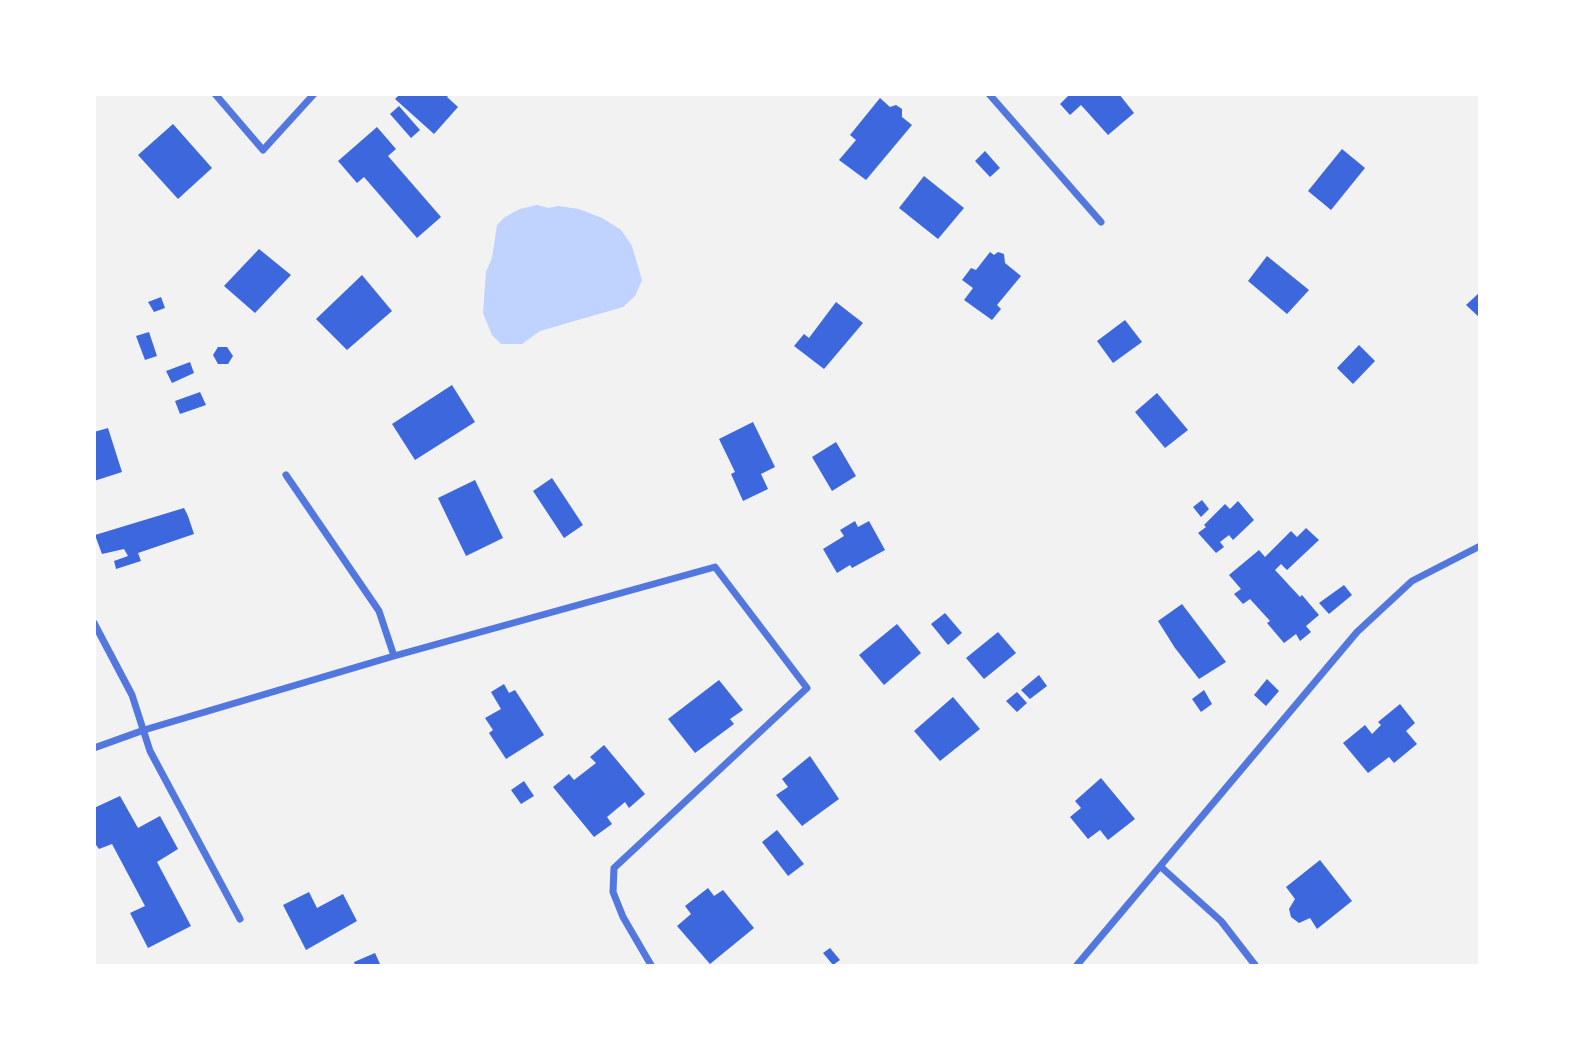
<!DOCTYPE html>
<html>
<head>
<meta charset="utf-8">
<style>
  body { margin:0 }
  #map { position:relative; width:1574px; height:1060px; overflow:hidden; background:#f2f2f2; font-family:"IBM Plex Sans",sans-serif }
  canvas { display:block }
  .frame { position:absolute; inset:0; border:96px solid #fff; pointer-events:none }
</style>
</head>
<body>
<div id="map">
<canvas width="1574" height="1060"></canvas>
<div class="frame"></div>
</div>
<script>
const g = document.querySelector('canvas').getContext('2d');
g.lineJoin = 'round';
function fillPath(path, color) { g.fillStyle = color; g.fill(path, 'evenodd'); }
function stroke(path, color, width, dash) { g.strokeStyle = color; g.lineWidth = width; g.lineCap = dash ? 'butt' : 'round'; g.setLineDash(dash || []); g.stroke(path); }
fillPath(new Path2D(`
  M537,205L549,208L558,206L579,209L602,218L621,230L632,246L642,280L635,296L623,307L540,331L522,344H501L492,335L483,313L486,272L492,258L497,225L505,217L520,209Z`), '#bfd3fe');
fillPath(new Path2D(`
  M400,94H450L447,97L458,107L434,134L395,99Z
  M1070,94H1119L1134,113L1108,135L1081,105L1070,115L1060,104Z
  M880,98L890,107L896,105L902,109V117L912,125L866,180L839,160L856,140L850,135Z
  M399,106L420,130L411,138L390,114Z
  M173,124L212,168L178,199L138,155Z
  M377,127L396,149L388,156L441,217L417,238L364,177L357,183L338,161Z
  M1342,149L1365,168L1331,210L1308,191Z
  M985,151L1000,168L990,177L975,161Z
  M924,176L964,208L938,239L899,208Z
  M259,249L291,275L255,313L224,286Z
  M990,252L994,255L998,252L1004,254L1005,263L1021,276L997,305L1001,309L992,320L964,300L973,288L962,280L971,268L976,270Z
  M1267,256L1309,290L1287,314L1248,281Z
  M362,275L392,311L347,350L316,319Z
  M1480,292V318L1466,305Z
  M161,297L165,308L154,312L148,302Z
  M836,302L863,323L824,369L794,346L804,334L809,338Z
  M1125,320L1142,342L1113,363L1097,341Z
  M149,332L157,356L145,360L136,336Z
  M1359,345L1375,361L1353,384L1337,368Z
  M218,347H227L233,356L228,364H218L213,355Z
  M190,362L194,373L172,383L166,371Z
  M452,385L475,422L415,460L392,424Z
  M200,392L206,405L180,414L175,401Z
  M1157,393L1188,430L1165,448L1135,412Z
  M753,422L775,467L761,474L768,489L743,501L731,474L735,472L719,439Z
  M108,428L122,472L94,481V432Z
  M836,442L856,476L832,491L812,457Z
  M552,478L583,525L564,538L533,491Z
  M475,480L503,538L466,556L438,498Z
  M1202,500L1209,509L1201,517L1193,507Z
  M1238,501L1254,520L1233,540L1229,535L1220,542L1224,547L1216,553L1198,533L1206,527L1204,525L1225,504L1230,509Z
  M184,508L188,516L194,534L138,553L141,561L116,569L114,561L128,556L124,549L102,554L95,535Z
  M855,521L858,527L869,521L885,550L852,568L850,565L837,573L823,549L844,536L840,530Z
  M1306,528L1319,540L1287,570L1281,564L1275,570L1300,597L1302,595L1319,615L1306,626L1311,632L1300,641L1296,634L1284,643L1267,623L1270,621L1250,599L1243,604L1234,594L1241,589L1229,575L1259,550L1265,557L1291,531L1297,537Z
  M1344,585L1352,595L1329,614L1319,603Z
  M1182,604L1226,662L1199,679L1175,648L1158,621Z
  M945,613L962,633L948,645L931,624Z
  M897,624L921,653L884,685L859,655Z
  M998,632L1016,653L984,679L966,658Z
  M1039,675L1047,686L1030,699L1021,690Z
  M1267,679L1279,691L1266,706L1254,695Z
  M719,680L743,710L730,719L734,724L695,753L668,719Z
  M504,684L509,693L515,690L544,735L506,759L489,733L493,730L485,718L501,709L491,692Z
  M1204,690L1212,704L1201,712L1192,699Z
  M1017,692L1027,703L1017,712L1006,701Z
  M953,697L980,729L940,761L914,731Z
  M1400,704L1415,723L1406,731L1417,744L1394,763L1389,757L1368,773L1343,743L1365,725L1372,734L1381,725L1378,722Z
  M604,745L645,794L629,808L625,802L607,817L612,824L594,837L553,787L569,774L574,780L596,763L590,757Z
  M810,756L839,799L802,826L776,795L788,787L782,779Z
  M1101,778L1135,819L1108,840L1100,830L1088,839L1070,817L1081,808L1075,801Z
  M524,781L534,796L521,804L511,790Z
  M120,796L138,828L160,816L178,849L157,862L191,926L148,948L130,913L145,906L112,844L99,849L94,842V808Z
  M777,830L804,864L788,876L762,842Z
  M1320,860L1352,901L1317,929L1310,918L1299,923L1291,917L1289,909L1295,899L1286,887Z
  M708,888L714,896L723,890L754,928L710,964L677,926L691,914L685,906Z
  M309,892L317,908L343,894L357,921L306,950L283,905Z
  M830,948L840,960L833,965L823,953Z
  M375,953L380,964L377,965H355L354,962Z`), '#3d67dc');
stroke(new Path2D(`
  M215,94L263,150L314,94
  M989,94L1101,222
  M286,475L379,611L394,656
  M94,623L132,695L150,751L240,919
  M94,748L144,730L394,656L715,567L807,688L614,868L613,892L623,917L651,965
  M1161,867L1221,921L1255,965
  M1077,965L1357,632L1412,581L1480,546`), '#5277de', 7);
</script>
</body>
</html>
